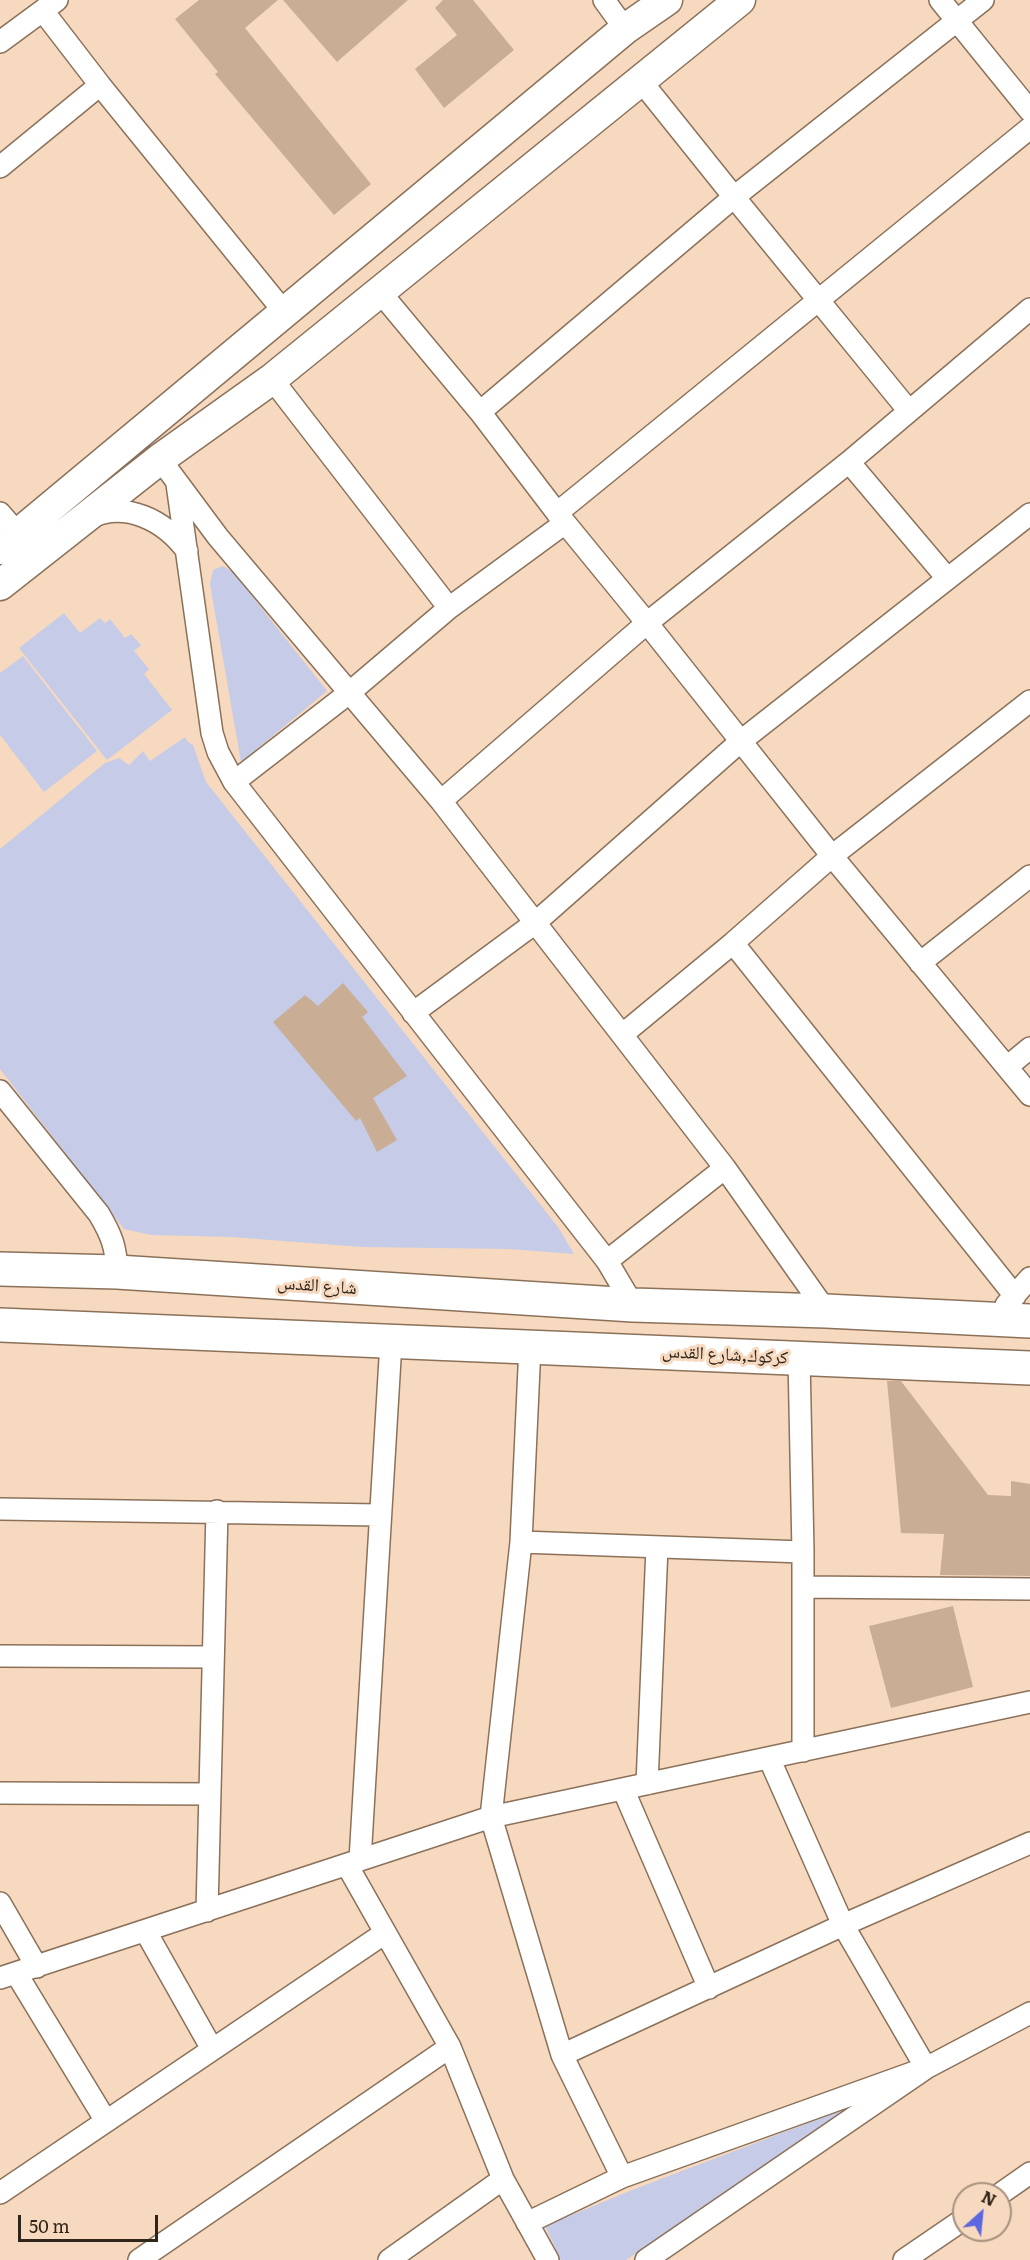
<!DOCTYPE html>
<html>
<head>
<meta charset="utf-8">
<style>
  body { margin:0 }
  #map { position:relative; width:1030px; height:2260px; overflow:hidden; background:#f6d9bf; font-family:Literata,serif }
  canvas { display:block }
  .north { position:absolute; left:952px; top:2182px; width:60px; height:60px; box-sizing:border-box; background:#f6d9bf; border:2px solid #a7917d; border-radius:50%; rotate:27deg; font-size:16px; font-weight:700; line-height:24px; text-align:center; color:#30251b }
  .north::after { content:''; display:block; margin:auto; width:21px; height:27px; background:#5d68e0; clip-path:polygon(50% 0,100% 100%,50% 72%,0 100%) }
  .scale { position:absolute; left:18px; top:2215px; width:140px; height:27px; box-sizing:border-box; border:3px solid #30251b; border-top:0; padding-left:8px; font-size:18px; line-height:21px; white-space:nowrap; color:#30251b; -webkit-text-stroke:4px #f6d9bf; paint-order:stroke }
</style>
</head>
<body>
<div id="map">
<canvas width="1030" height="2260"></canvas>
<div class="north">N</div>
<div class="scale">50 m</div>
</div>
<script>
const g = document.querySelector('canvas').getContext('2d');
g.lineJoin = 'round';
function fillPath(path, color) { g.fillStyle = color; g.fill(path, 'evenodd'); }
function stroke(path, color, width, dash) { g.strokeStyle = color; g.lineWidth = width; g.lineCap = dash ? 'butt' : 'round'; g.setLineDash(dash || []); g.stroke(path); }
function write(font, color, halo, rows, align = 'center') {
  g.font = font + ' Literata,"Noto Naskh Arabic",serif'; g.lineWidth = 6; g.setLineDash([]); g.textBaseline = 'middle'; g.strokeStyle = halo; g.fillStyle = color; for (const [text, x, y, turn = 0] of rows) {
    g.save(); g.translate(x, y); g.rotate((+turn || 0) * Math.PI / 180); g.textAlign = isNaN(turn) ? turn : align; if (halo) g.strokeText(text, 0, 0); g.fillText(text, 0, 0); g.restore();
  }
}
fillPath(new Path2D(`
  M223,566L233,572L327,691L241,762L210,584L213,570Z
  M64,613L80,633L100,618L105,623L110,619L125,638L131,634L141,645L134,651L149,669L144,674L172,710L107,760L19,648Z
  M23,656L97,751L44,792L0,735V673Z
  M185,737L188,742L193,745L206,782L558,1227L574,1254L509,1249L361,1247L231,1237L151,1235L124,1229L0,1069V849L105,763L119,758L129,765L143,751L150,761Z
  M853,2106L626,2260H561L545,2226L632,2190Z`), '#c6cce8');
fillPath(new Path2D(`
  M199,0H278L245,28L371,184L334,215L215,74L218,72L175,19Z
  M283,0H408L337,62Z
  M443,0H473L514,50L444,108L415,69L457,35L435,8Z
  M343,983L368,1012L362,1017L407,1076L373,1098L397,1140L377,1152L360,1118L356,1121L273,1022L305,995L318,1006Z
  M887,1381H901L988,1495L1011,1496V1481L1030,1484V1576L940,1575L944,1534L901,1533Z
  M953,1606L973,1687L891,1708L869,1626Z`), '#c9ae95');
const street = new Path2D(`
  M604,0L625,29
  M940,0L1030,111
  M43,11L100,85L285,313
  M0,42L57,0
  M641,81L734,197L909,411
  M0,167L100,85
  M380,292L480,412L557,513L647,623L832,856L1030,1095
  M272,379L449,608
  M480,412L734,197L983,0
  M160,459L218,537L441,801L725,1168L826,1311
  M849,462L947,578
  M177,484L212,733L218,752L234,782L607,1261L633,1305
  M0,513L19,535
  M557,513L1030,128
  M89,518C126,500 165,521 187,551
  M234,782L349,693L449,608L565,523
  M441,801L647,623L849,462L1030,309
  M733,943L1015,1296
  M920,963L1030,876
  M413,1013L535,923L741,741L1030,514
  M623,1034L733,943L832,856L1030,701
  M1007,1067L1030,1048
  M0,1091L99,1214C112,1236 116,1247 117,1272
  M607,1261L725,1168
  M1006,1305L1030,1278
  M530,1346L521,1542L491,1817L562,2055L622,2177
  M799,1358L803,1552V1751
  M0,1509L379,1515
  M521,1542L803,1552
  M803,1587L1030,1589
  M0,1656L213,1657
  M647,1784L657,1547
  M623,1789L709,1988
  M0,1793L210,1794
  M360,1860L391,1342
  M347,1865L450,2047L503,2179L548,2260
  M0,1903L37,1967
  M207,1911L217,1511
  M146,1932L212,2049
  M16,1973L106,2121
  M0,1978L491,1817L1030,1702
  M562,2055L843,1925L1030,1843
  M0,2193L385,1933
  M1000,2194L1030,2173
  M527,2223L622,2177L926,2068L1030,2013
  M139,2260L450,2047
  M389,2260L503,2179
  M646,2260L926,2068L843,1925L769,1758
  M904,2260L964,2219`);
const secondary = new Path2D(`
  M0,549L625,29L667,0
  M0,585L160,459L272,379L740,0`);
const primary = new Path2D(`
  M0,1269L117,1272L633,1305L826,1311L1030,1321
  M0,1325L1030,1368`);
stroke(street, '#8b715a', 24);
stroke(secondary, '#8b715a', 33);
stroke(primary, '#8b715a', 36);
stroke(street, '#fff', 21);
stroke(secondary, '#fff', 30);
stroke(primary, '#fff', 33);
write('18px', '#30251b', '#f6d9bf', [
  ["شارع القدس",317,1286,4],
  ["كركوك,شارع القدس",725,1355,3]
]);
</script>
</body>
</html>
